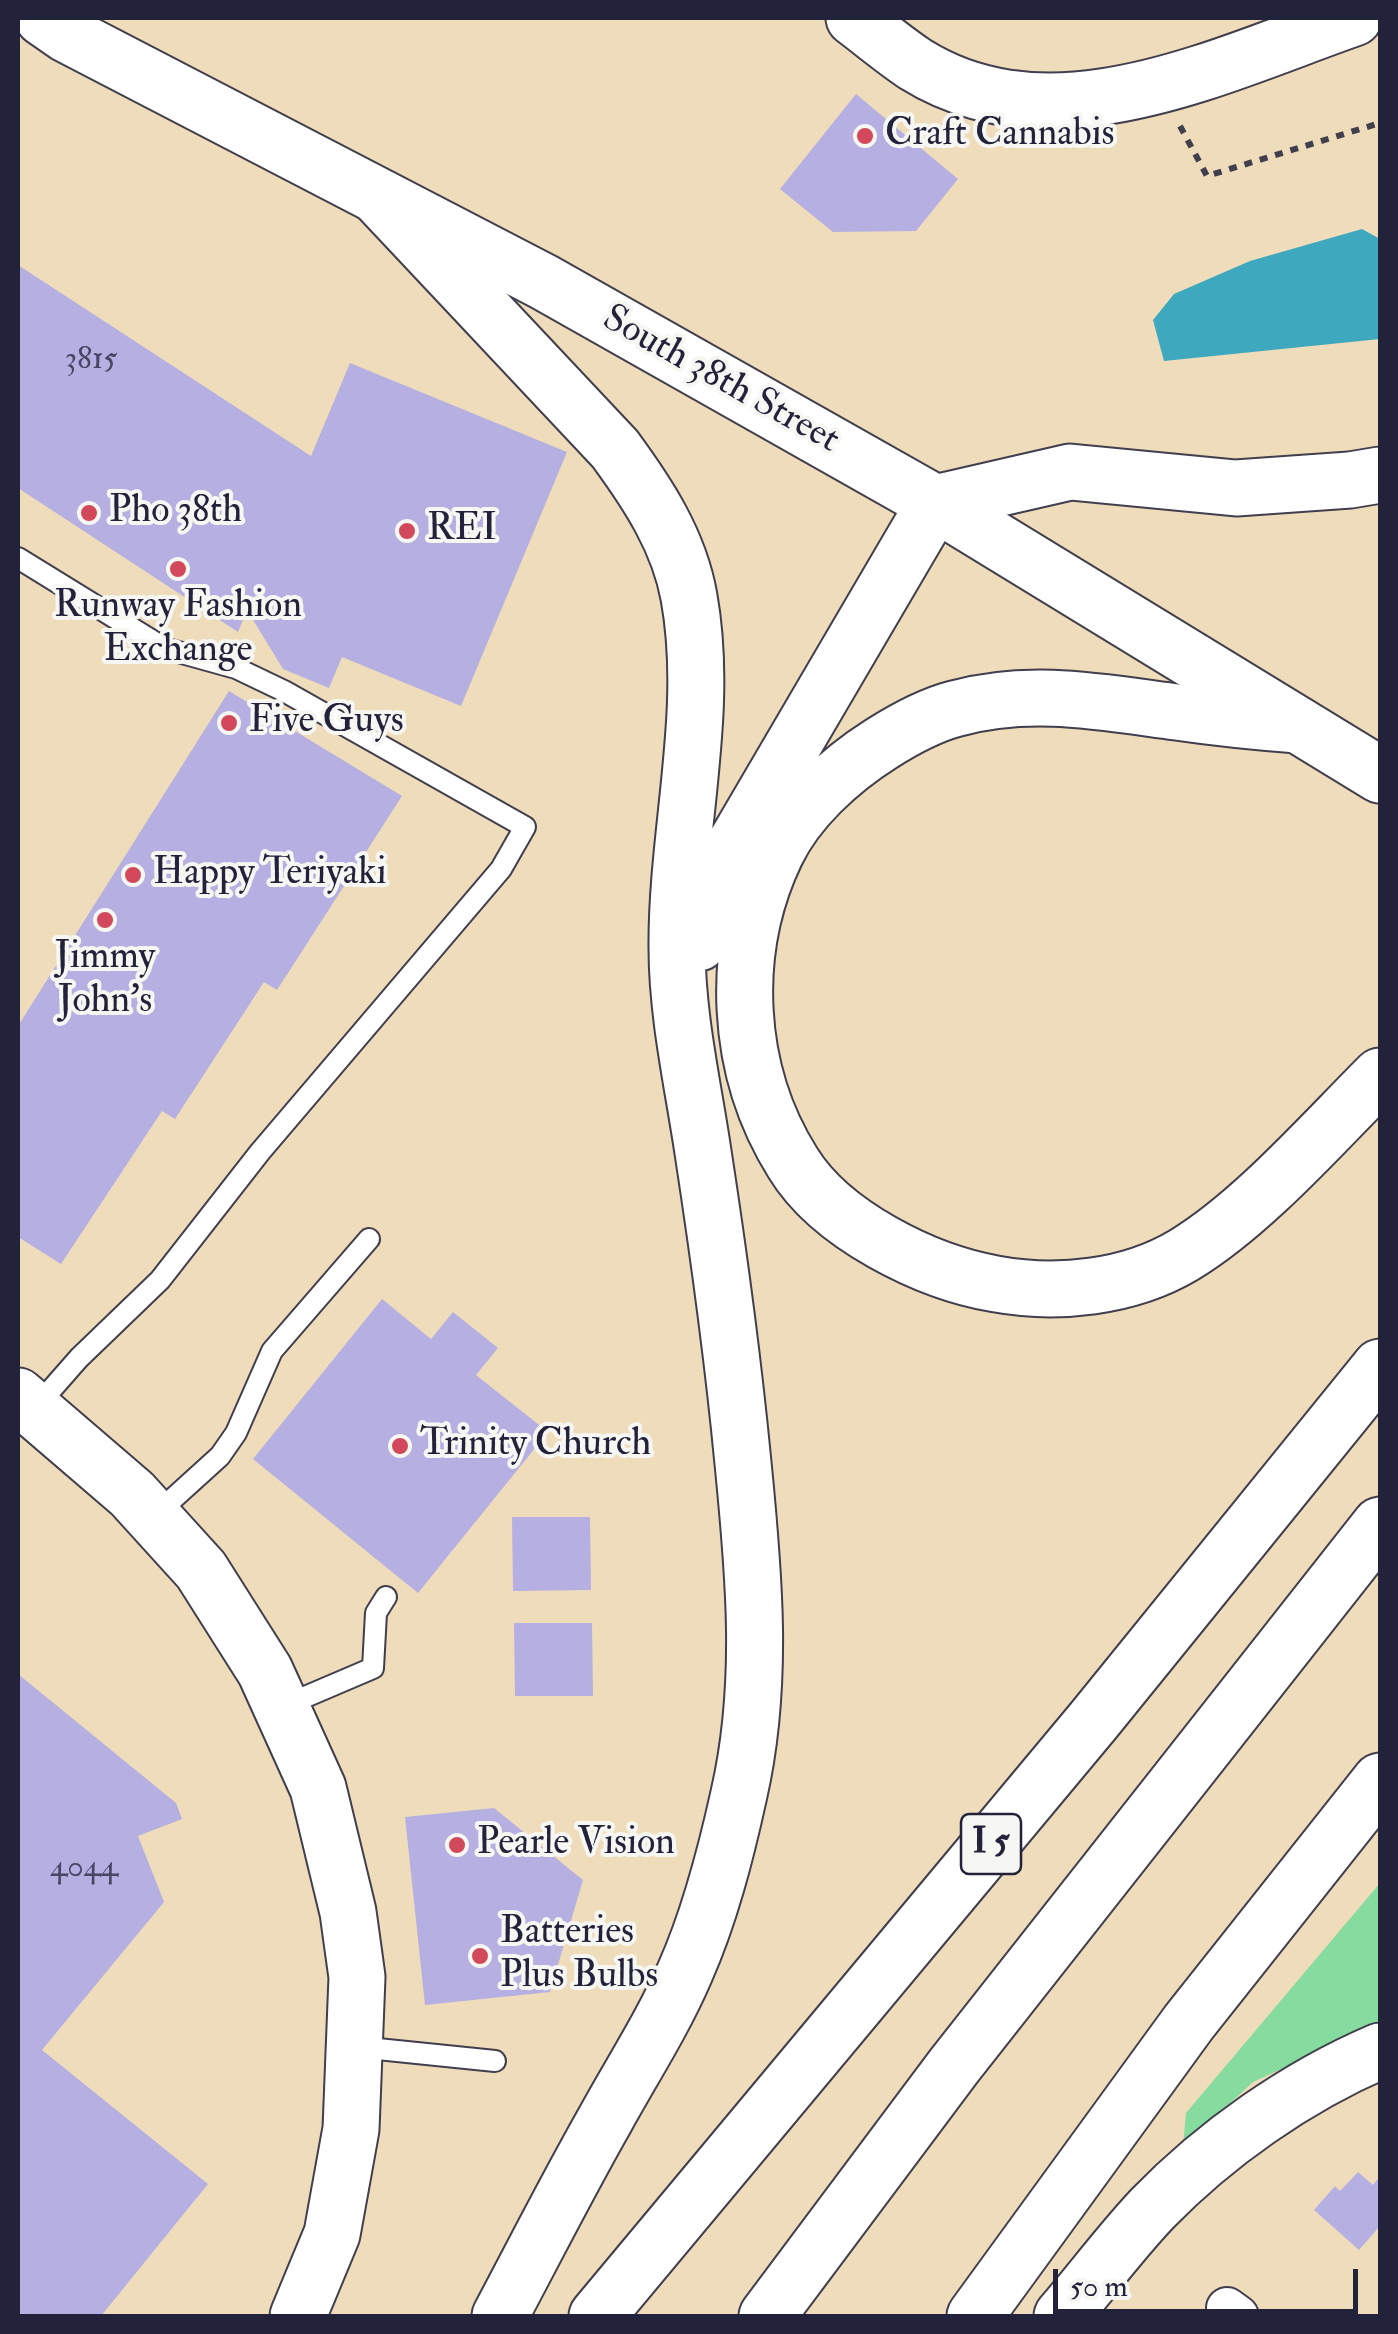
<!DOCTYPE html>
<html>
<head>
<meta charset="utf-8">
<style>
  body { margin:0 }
  #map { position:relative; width:1398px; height:2334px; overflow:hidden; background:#efdcba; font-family:"IM FELL Double Pica",serif }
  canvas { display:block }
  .frame { position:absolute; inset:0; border:20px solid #22223b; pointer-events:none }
  .scale { position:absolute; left:1053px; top:2269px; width:305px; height:45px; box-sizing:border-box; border:5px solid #22223b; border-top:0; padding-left:12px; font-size:30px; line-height:35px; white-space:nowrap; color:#22223b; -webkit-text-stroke:8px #f6f6f2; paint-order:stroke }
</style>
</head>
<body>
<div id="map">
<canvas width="1398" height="2334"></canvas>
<div class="frame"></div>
<div class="scale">50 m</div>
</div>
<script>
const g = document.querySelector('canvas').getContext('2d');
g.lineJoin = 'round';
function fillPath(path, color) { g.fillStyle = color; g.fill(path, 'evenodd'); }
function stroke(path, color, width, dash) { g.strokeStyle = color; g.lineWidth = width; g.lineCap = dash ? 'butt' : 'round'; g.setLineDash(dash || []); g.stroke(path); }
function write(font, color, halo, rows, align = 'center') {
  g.font = font + ' "IM FELL Double Pica",serif'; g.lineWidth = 8; g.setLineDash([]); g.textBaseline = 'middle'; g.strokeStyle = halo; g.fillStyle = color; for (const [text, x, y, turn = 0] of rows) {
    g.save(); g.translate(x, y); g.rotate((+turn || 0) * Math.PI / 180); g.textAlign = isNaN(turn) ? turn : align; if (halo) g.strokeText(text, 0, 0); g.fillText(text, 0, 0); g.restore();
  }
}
fillPath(new Path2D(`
  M1380,1883V2024L1253,2082L1183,2147L1186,2113Z`), '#86db9e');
fillPath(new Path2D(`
  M1362,229L1380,239V339L1164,361L1153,320L1174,294L1250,261Z`), '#3ea9be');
fillPath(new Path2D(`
  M856,94L958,179L916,231L833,232L780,189Z
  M18,265L311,456L350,363L567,452L461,706L342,657L329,688L283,669L247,610L238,632L18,488Z
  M229,691L402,796L277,990L264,982L175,1119L162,1111L61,1264L18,1237V1026Z
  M382,1299L431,1339L453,1312L498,1348L476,1375L548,1432L418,1593L253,1459Z
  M512,1517H590L591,1590L513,1591Z
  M514,1623H592L593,1696H515Z
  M18,1674L176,1803L182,1819L138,1836L164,1902L42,2050L208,2184L101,2316H18Z
  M494,1808L583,1880L550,1992L425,2005L405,1817Z
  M1358,2172L1373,2185L1380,2176V2226L1359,2250L1314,2210L1335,2186L1340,2191Z`), '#b5b0e1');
const lane = new Path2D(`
  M18,558L164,648L236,668L284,691L525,827L501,869L260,1152L160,1280L79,1358L36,1407
  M155,1515L220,1456L236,1433L272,1351L369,1239
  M284,1706L373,1668L376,1613L386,1597
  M358,2047L495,2061`);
const street = new Path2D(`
  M1227,2308L1238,2316`);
const secondary = new Path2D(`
  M854,18C874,33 894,50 915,64C1052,150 1219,65 1354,18
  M18,1396L132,1494L201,1570L265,1671L318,1788L348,1912L357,1977L351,2129L332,2234L298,2316`);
const primary = new Path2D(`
  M43,18L66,34L544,282L935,503L1380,775`);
const highway = new Path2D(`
  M380,199L615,449C648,494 679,541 689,597C710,713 676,832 677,948C677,1016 693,1085 703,1152C719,1256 733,1359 743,1463C754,1573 764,1685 739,1794C726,1853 710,1916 685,1972C663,2023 633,2069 606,2118C569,2183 535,2250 500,2316
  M1298,725C1258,722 1218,718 1177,712C1101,702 1030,688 954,709C928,716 903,730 881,744C840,770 797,809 776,853C729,951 735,1071 793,1163C831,1225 926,1272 996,1284C1057,1295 1129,1288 1184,1255C1252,1214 1323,1133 1380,1076
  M699,943L724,863L935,503L1070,472L1236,488L1350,480L1380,475
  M597,2316L1094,1720L1380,1367
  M767,2316L954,2066L1380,1525
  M975,2316L1189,2022L1380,1781
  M1062,2316C1092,2281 1120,2243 1152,2209C1215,2144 1296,2087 1380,2051`);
stroke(lane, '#413e4e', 24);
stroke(street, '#413e4e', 44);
stroke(secondary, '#413e4e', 59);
stroke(primary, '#413e4e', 59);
stroke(highway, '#413e4e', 59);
stroke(new Path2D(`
  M1180,126L1207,176L1380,123`), '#413e4e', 6, [8, 8]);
stroke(lane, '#fff', 20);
stroke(street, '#fff', 40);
stroke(secondary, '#fff', 55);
stroke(primary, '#fff', 55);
stroke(highway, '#fff', 55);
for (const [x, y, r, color] of [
  [865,136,10,"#d1495b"],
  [89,513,10,"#d1495b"],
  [407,531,10,"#d1495b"],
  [178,569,10,"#d1495b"],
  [229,723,10,"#d1495b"],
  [133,875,10,"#d1495b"],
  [105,920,10,"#d1495b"],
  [400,1446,10,"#d1495b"],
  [457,1845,10,"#d1495b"],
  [480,1956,10,"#d1495b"]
]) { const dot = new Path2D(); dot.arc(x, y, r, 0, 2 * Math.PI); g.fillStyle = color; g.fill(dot); stroke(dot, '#f6f6f2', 4); }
write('32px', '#474664', null, [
  ["3815",91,361],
  ["4044",84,1869]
]);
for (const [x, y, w] of [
  [991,1844,60]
]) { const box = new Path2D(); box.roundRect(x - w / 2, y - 30, w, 60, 8); g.fillStyle = '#f6f6f2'; g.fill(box); stroke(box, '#22223b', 2.5); }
write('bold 35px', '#22223b', null, [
  ["I 5",991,1844]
]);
write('38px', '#22223b', '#f6f6f2', [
  ["Craft Cannabis",885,136],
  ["Pho 38th",109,513],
  ["REI",427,531],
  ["Runway Fashion",178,608,"center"],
  ["Exchange",178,652,"center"],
  ["Five Guys",249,723],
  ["Happy Teriyaki",153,875],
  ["Jimmy",105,959,"center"],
  ["John's",105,1003,"center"],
  ["Trinity Church",420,1446],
  ["Pearle Vision",477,1845],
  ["Batteries",500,1934],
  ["Plus Bulbs",500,1978]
], 'left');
write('38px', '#22223b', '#f6f6f2', [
  ["South 38th Street",720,381,29]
]);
</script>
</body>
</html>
